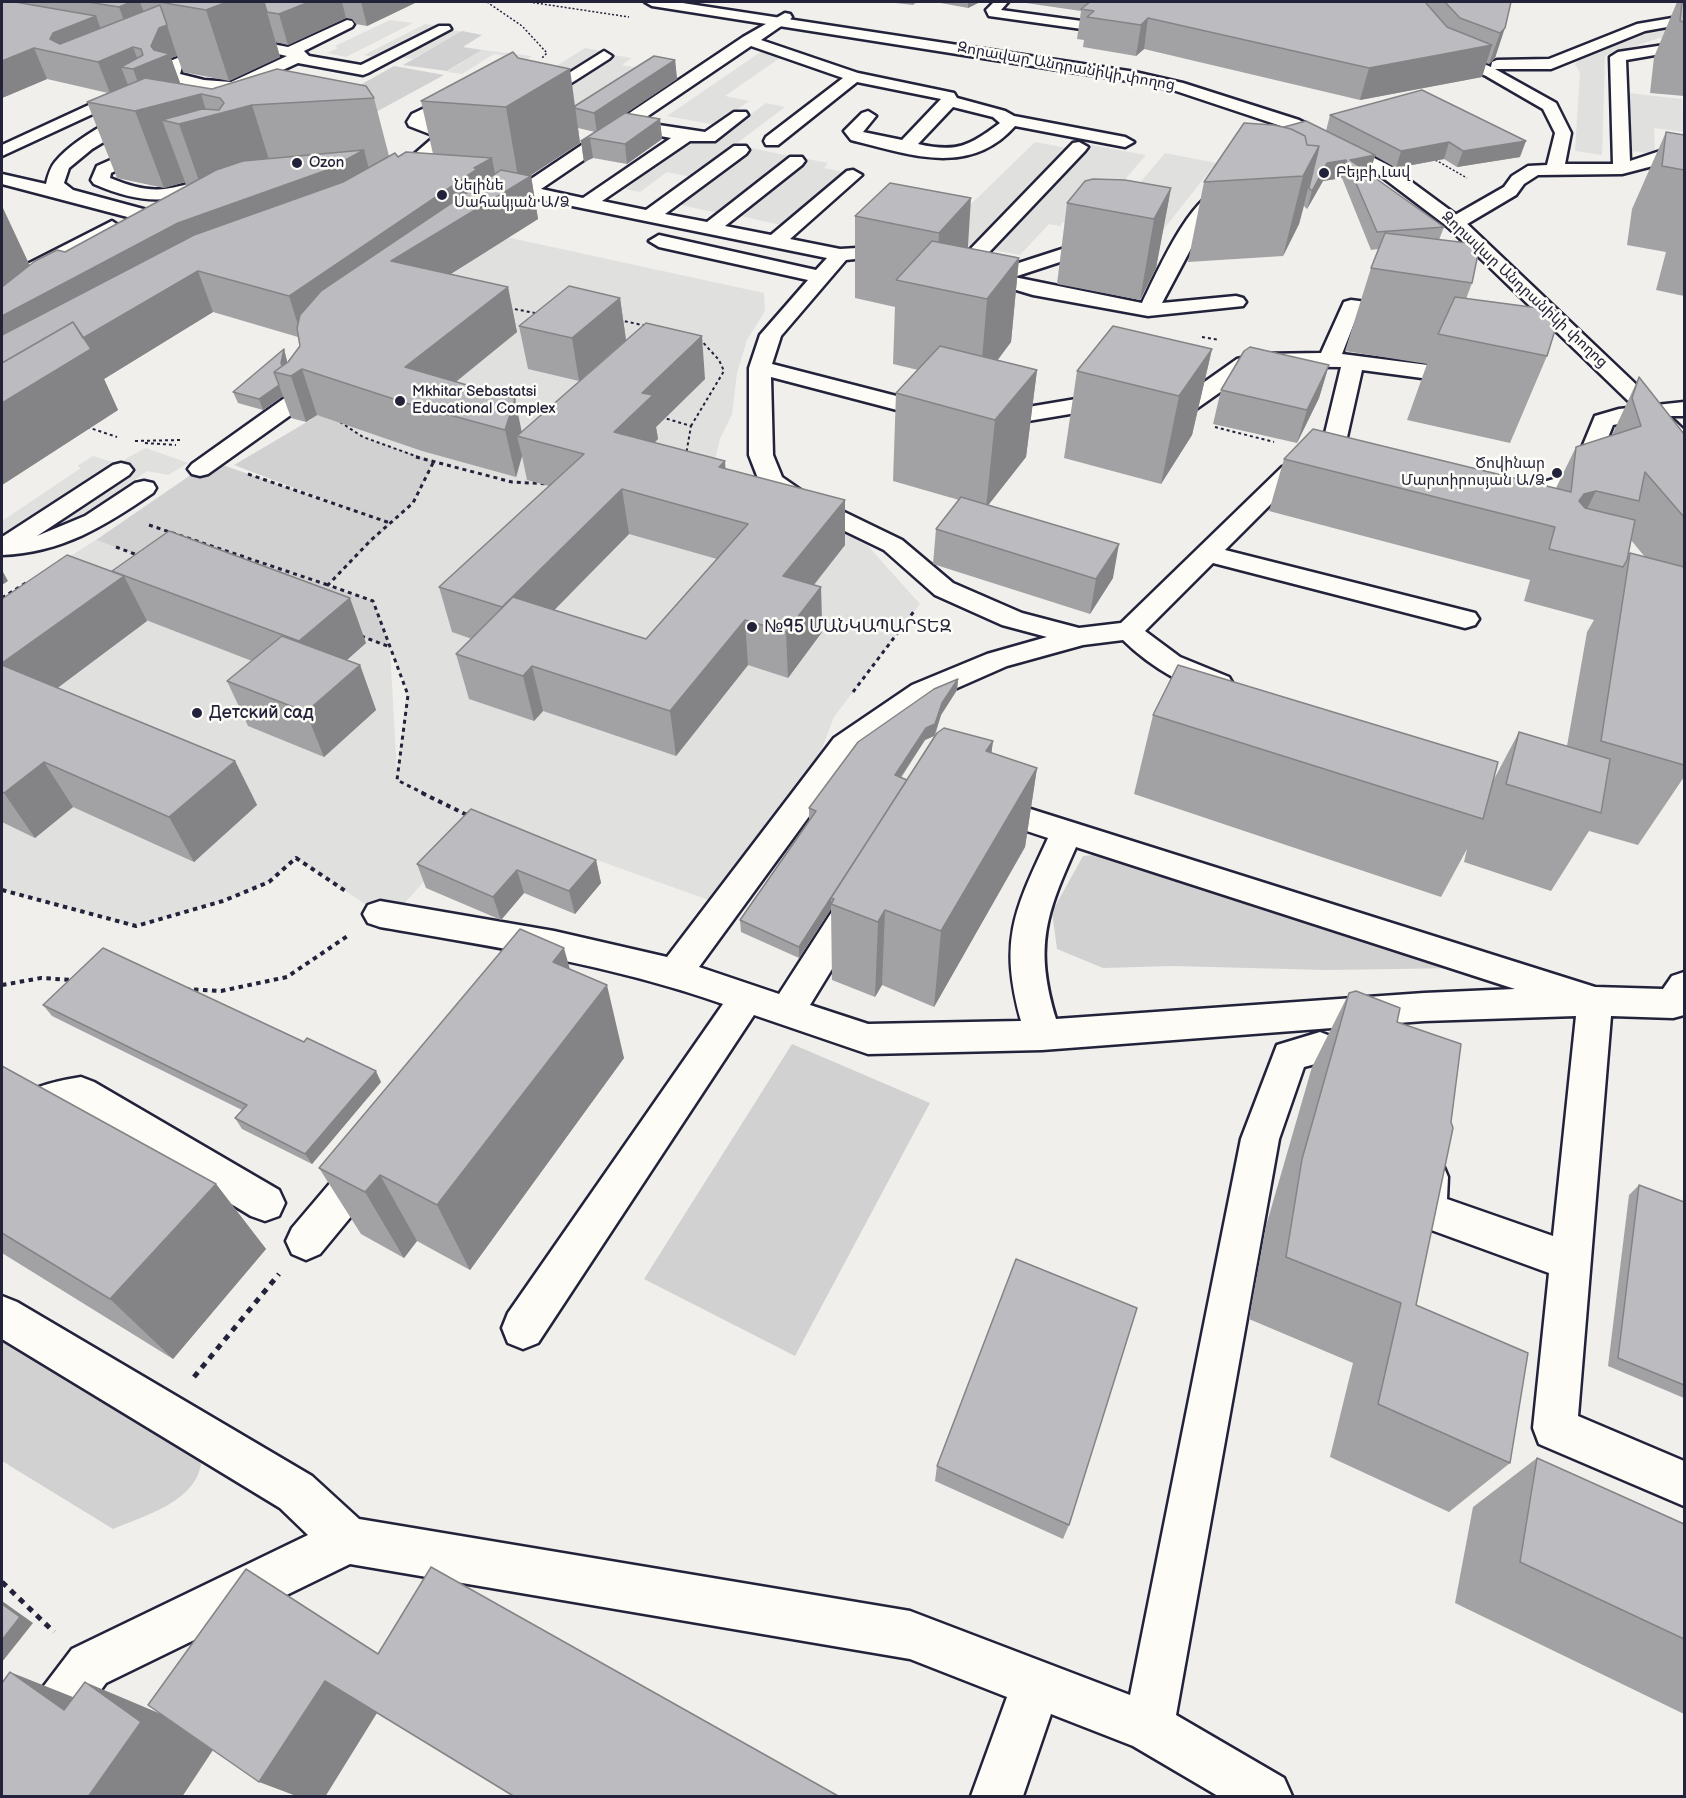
<!DOCTYPE html>
<html>
<head>
<meta charset="utf-8">
<style>
  body { margin:0 }
  #map { position:relative; width:1686px; height:1798px; overflow:hidden; background:#f0efec; font-family:"Balsamiq Sans",sans-serif }
  canvas { display:block }
  .frame { position:absolute; inset:0; border:3px solid #22223b; pointer-events:none }
</style>
</head>
<body>
<div id="map">
<canvas width="1686" height="1798"></canvas>
<div class="frame"></div>
</div>
<script>
const g = document.querySelector('canvas').getContext('2d');
g.lineJoin = 'round';
function fillPath(path, color) { g.fillStyle = color; g.fill(path, 'evenodd'); }
function stroke(path, color, width, dash) { g.strokeStyle = color; g.lineWidth = width; g.lineCap = dash ? 'butt' : 'round'; g.setLineDash(dash || []); g.stroke(path); }
function write(font, color, halo, rows, align = 'center') {
  g.font = font + ' "Balsamiq Sans","Noto Sans Armenian",sans-serif'; g.lineWidth = 5; g.setLineDash([]); g.textBaseline = 'middle'; g.strokeStyle = halo; g.fillStyle = color; for (const [text, x, y, turn = 0] of rows) {
    g.save(); g.translate(x, y); g.rotate((+turn || 0) * Math.PI / 180); g.textAlign = isNaN(turn) ? turn : align; if (halo) g.strokeText(text, 0, 0); g.fillText(text, 0, 0); g.restore();
  }
}
fillPath(new Path2D(`
  M390,20L413,23L346,57L327,53L338,48L335,46Z
  M425,24L440,26L378,58L364,55Z
  M1684,26V35L1659,38L1605,56L1602,155L1575,151L1580,73L1575,64L1586,52L1638,33Z
  M444,29L463,32L412,59L394,56Z
  M585,48L602,51L545,87L528,84Z
  M765,49L787,53L725,96L749,101L716,125L667,116Z
  M482,50L532,56L500,79L508,56L494,54L462,74L447,72Z
  M613,55L632,58L622,65L641,68L568,116L550,95Z
  M1629,93L1682,99L1684,132L1654,128L1655,154L1632,151Z
  M766,103L785,107L692,177L667,172L640,192L625,189L704,132L723,135Z
  M1035,142L1067,148L967,251L931,243Z
  M1092,145L1146,155L1084,227L1063,222L1060,226L1049,224L1020,255L993,250Z
  M752,148L794,157L722,214L677,204Z
  M1165,153L1216,163L1156,239L1106,223Z
  M807,159L828,163L824,168L844,172L781,225L736,215Z
  M506,237L764,293L765,311L747,340L737,373L732,414L720,439L715,460L706,470L785,499L868,546L920,604L834,717L801,803L725,906L469,814L475,825L393,916L380,914L296,858L269,882L223,901L136,926L2,890V599L96,540L389,646L373,601L328,585L371,540L413,503L433,461L363,437L330,415V358ZM390,649L407,689L397,775V774Z
  M146,448L188,463L168,475L147,471L87,515L53,535L12,542L2,538V521L81,468L77,466L93,456L115,463L34,520L121,470L125,459Z`), '#e0e0df');
fillPath(new Path2D(`
  M462,31L482,35L463,47L482,50L447,71L403,65Z
  M394,66L444,75L376,112L328,103Z
  M294,402L330,415L363,437L434,461L413,503L328,585L257,561L373,601L390,647L96,540L211,461L344,507L234,465L312,419Z
  M1104,854L1466,968L1326,970L1173,966L1103,968L1057,949L1052,912L1083,856Z
  M792,1044L930,1103L795,1356L644,1279Z
  M2,1342L193,1452L201,1464C195,1502 144,1516 113,1529L2,1461Z`), '#d2d1d1');
const minor = new Path2D(`
  M994,2H1008L1001,10L1089,22L1094,21L1114,2H1129L1104,27L1089,30L989,16L986,10Z
  M785,13L790,14L792,17L790,20L761,40L858,73L954,93L957,98L1005,111L1014,116L1125,137L1134,142L1125,147L1015,126C969,178 908,154 851,140L844,131L862,113L868,111L876,116L863,132L902,140L941,99L857,82L778,145H766L764,141L766,137L843,78L751,46L639,122L705,132L734,112H746L748,115L715,141H690L602,201L646,210L734,146H746L749,150L746,154L665,214L707,222L790,157H802L805,161L802,165L725,226L771,235L847,171L853,170L862,175L790,239L840,249L857,248L867,254L864,258L846,260L781,336L772,364L947,409L950,414L947,419L939,421L771,377L773,455L782,477L805,493L902,540L953,583L1022,613L1079,628L1121,623L1282,467L1305,458H1319L1341,367L1261,366L1253,369L1182,419L1174,421L1156,418L1153,413L1156,408L1169,407L1237,359L1260,354L1321,353L1344,302L1351,300L1405,307L1412,309L1415,313L1412,317L1405,319L1358,313L1342,354L1467,370L1475,372L1478,377L1475,382L1467,384L1362,370L1341,464L1337,469H1321L1298,477L1225,550L1475,613L1479,619L1475,625L1465,628L1213,563L1145,631L1180,657L1229,677L1233,684L1229,691C1197,699 1145,662 1123,640L1083,645L1007,666L932,699L856,752L699,967L779,994L844,893L856,889L868,893L873,902L810,1005L868,1024L1021,1021C999,940 1014,911 1048,838L975,814L970,806L975,798L986,795L1595,987L1663,989L1672,976L1684,972V1015L1673,1018L1611,1016L1578,1416L1684,1461V1506L1539,1444L1533,1428L1549,1273L1412,1223C1404,1204 1407,1183 1415,1165L1429,1159L1443,1165L1448,1177L1447,1199L1553,1236L1576,1016L1424,1021L1042,1050L868,1054L754,1015L538,1343L523,1349L508,1343L502,1328L508,1313L723,1004C612,965 496,947 380,927L368,923L363,914L368,905L380,901L554,931L667,957L834,738L912,685L987,654L1047,637L1002,625L935,595L884,550L787,503L759,481L749,455V368L760,335L808,280L659,247L649,241L659,235L816,270L827,258L528,197L515,203L509,202L506,198L508,195L483,192L480,188L489,183L522,185L743,37ZM953,107L993,117L1000,123C969,146 957,153 918,144ZM628,130L671,138L583,198L541,189ZM1076,847L1515,989L1424,993L1056,1019C1034,946 1046,914 1076,847Z
  M1684,16V24L1645,31L1551,69H1495L1556,103L1571,133L1565,164H1613L1610,57L1618,52L1684,42V50L1626,60L1630,161L1684,143V154L1672,161L1622,174L1538,175L1524,184L1516,195L1462,227H1448L1446,223L1448,219L1504,187L1512,176L1528,166L1547,165L1555,133L1543,109L1486,76L1438,54L1435,51L1438,48H1448L1491,67L1492,62L1497,60L1549,59L1637,24Z
  M347,20L352,21L354,24L352,27L304,51L309,56L361,65L439,26H449L451,29L368,73L363,75L298,63L248,86L271,92L273,95L265,100L220,90L198,92L135,123L92,149L69,168L64,183L73,190L184,220L186,224L184,228L177,230L2,184V174L46,184C48,176 50,168 55,162C80,131 149,101 187,85L166,79L164,76L170,61L225,39H246L288,47ZM227,47H246L287,56L231,82L204,80L180,74L182,67Z
  M604,51L612,56L609,59L540,103H528L526,100Z
  M130,86L138,91L136,94L2,156V145Z
  M465,89L473,94L471,97L426,121L452,131L454,135L452,139L424,163L410,185L397,190L391,189L388,185L398,177L412,156L435,136L409,126L407,122L412,114Z
  M151,142L157,143L160,147L157,151L111,173L110,178C156,197 166,189 212,178L221,183L218,187C168,203 143,205 94,184L91,180L97,166Z
  M1079,142L1088,147L1085,151L976,266L994,271L1062,249L1105,244L1112,246L1115,250L1112,254L1063,261L1014,277L1142,303C1157,273 1190,195 1224,187L1233,192L1221,202L1203,226L1162,303L1236,296L1243,298L1246,302L1243,306L1148,316L1033,295L956,272L953,268L956,264L1073,143Z
  M112,221L121,227L119,231L2,291V277Z
  M297,364L305,366L308,371L307,380L313,391L302,407L208,474L200,476L192,474L188,469L192,464L286,397L291,391C286,382 283,376 289,366Z
  M1100,395L1124,399L1127,404L1124,409H1100L986,428L978,426L975,421L978,416L986,414Z
  M1684,402V416H1663L1613,425L1590,483L1571,491L1511,506L1502,504L1499,499L1502,494L1571,474L1595,416L1619,409Z
  M121,463L129,465L133,470L129,475L37,536L85,516L135,483L144,481L153,483L156,488L153,493C105,526 61,553 2,555V537L113,465Z
  M1320,1032L1377,1054L1382,1065L1377,1076L1364,1080L1319,1063L1304,1067L1279,1139L1176,1715L1284,1778L1292,1796H1218L1133,1746L1051,1714L1023,1796H971L1007,1697L910,1659L350,1564L106,1683L24,1796H2V1741L72,1649L308,1535L280,1508L2,1339V1296L17,1302L312,1476L359,1519L910,1611L1130,1695L1241,1139L1277,1045Z
  M81,1077L94,1082L279,1190L285,1203L279,1216L265,1221L251,1216L77,1110C70,1111 60,1111 54,1114C34,1125 23,1147 2,1154V1112C24,1088 50,1082 81,1077Z
  M368,1150L382,1155L387,1167L382,1179L320,1254L306,1260L292,1254L286,1241L292,1228L354,1155Z`);
const major = new Path2D(`
  M645,2H676L1135,72L1183,83L1299,120L1390,166L1462,219L1684,430V449L1676,447L1448,227L1378,174L1287,128L1173,90L1135,82L652,6Z`);
stroke(minor, '#22223b', 5);
stroke(major, '#22223b', 5);
stroke(new Path2D(`
  M487,2L522,26L547,53L542,58
  M529,2L629,17
  M1432,158L1467,178`), '#22223b', 1.5, [2, 2]);
stroke(new Path2D(`
  M509,308L540,314
  M619,320L647,326
  M1202,337L1219,340
  M661,417L691,426L686,455
  M340,422L363,437L421,458
  M691,426L724,371L719,360L698,337
  M87,427L117,437
  M1215,427L1274,442
  M135,441L181,440
  M145,443L176,445`), '#22223b', 2, [3, 3]);
stroke(new Path2D(`
  M416,457L512,482L549,484
  M248,474L390,523
  M149,525L328,585
  M116,547L140,556
  M2,598L29,581
  M361,636L390,647
  M853,692L915,610
  M425,794L397,780L408,695L373,601L328,585L371,540L413,503L434,461`), '#22223b', 3, [4, 4]);
stroke(new Path2D(`
  M422,793L469,816
  M2,890L136,926L223,901L269,882L296,858L347,892
  M2,985L41,978L73,980
  M185,989L221,991L287,977L349,935`), '#22223b', 4, [4.5, 4.5]);
stroke(new Path2D(`
  M194,1377L279,1274
  M2,1582L54,1632`), '#22223b', 5, [6, 6]);
fillPath(minor, '#fdfcf7');
fillPath(major, '#fdfcf7');
fillPath(new Path2D(`
  M2,2H417L367,26L356,24L352,19L346,18L288,45L276,42L280,57L229,81L183,72L177,56L171,58L180,84L212,89L374,98L389,156L398,157L433,154L421,101L518,58L575,106L675,60L677,79L626,113L660,119L662,139L627,164L593,158L584,162L581,141L595,132L578,128L580,143L529,176H531L538,219L450,274L508,287L517,332L456,382L522,432L705,379L656,427L658,439L654,443L725,461V469L845,500V545L814,585L821,587L822,632L788,678L748,665L676,756L543,711L534,721L469,699L456,654L472,639L452,632L439,587L549,486L527,480L522,456L516,477L422,451L317,415L306,422L291,418L283,396L263,410L238,403L233,392L284,349L287,361V363L300,346L298,337L213,312L104,379L118,410L2,485V208L30,266L65,252L186,186L185,182L164,188L117,178L87,102L108,93L47,79L2,98ZM629,534L717,559L646,639L554,610Z
  M887,2H917L913,5Z
  M935,2H980L968,8Z
  M1019,2H1511L1495,58L1489,64L1486,63L1482,77L1360,100L1144,49L1136,56L1083,47L1084,40L1077,39L1081,11Z
  M1677,2H1684V96L1650,93L1654,57Z
  M1330,115L1520,157L1457,167L1444,159L1396,168L1375,156L1370,172L1368,173L1444,227L1439,240L1472,283L1466,299L1547,356L1510,443L1407,420L1427,364L1345,351L1371,268L1378,249L1371,250L1342,178L1323,181L1307,209L1304,206L1299,224L1283,256L1188,262L1204,182L1284,127L1326,131Z
  M1666,132L1684,135V296L1656,290L1666,252L1627,245L1632,209Z
  M890,183L968,248L1019,258L1011,342L997,360L1037,370L1026,457L988,505L1113,578L1090,614L933,564L936,529L959,500L893,481L896,393L918,370L893,364L895,307L855,298V216Z
  M1171,188L1156,268L1140,300L1057,284L1067,203Z
  M620,298L626,340L579,381L528,369L519,326Z
  M1212,349L1192,435L1161,484L1064,458L1077,371Z
  M1329,365L1319,398L1297,443L1213,424L1221,390Z
  M1639,377L1684,434V777L1638,845L1589,831L1551,891L1464,862L1467,849L1441,897L1134,794L1153,715L1493,781L1519,732L1567,746L1587,632L1594,620L1524,601L1530,580L1269,511L1284,459L1556,488L1576,447L1612,435ZM1631,540L1640,551L1645,557L1630,553L1627,560Z
  M113,572L366,643L347,660L360,665L376,710L324,757L248,726L227,681L252,661L146,620L147,621L57,688L235,761L257,805L194,862L73,807L35,838L2,822V599Z
  M958,679L957,690L941,715L935,736L993,741L991,753L1037,768L1025,847L934,1007L882,985L875,997L832,980L831,909L799,958L741,932L740,920L809,820V808ZM934,736L907,780L901,778L925,740Z
  M596,860L601,883L575,914L524,893L501,920L426,888L417,864Z
  M570,969L624,1058L470,1270L417,1241L404,1258L361,1234L319,1168Z
  M1349,993L1397,1022L1416,1305L1510,1463L1449,1512L1330,1457L1353,1363L1249,1319L1266,1226L1312,1067Z
  M43,1005L381,1082L312,1164L242,1129L235,1118L242,1110L52,1016Z
  M2,1066L216,1184L266,1249L173,1359L2,1253Z
  M1639,1185L1684,1202V1398L1608,1366L1629,1195Z
  M1537,1458L1684,1524V1714L1455,1603L1473,1507Z
  M937,1466L1069,1525L1063,1539L935,1481Z`), '#a2a2a5');
fillPath(new Path2D(`
  M131,2H140L150,28L130,37L119,7Z
  M166,2H264L280,57L229,81L206,10Z
  M309,2H342L346,18L288,45L279,14Z
  M361,2H417L367,26Z
  M968,2H980L968,8Z
  M96,16L107,46L79,58L50,39L53,33Z
  M1148,18L1144,49L1136,56L1141,25Z
  M167,25L177,56L171,58L181,85L145,101L133,69L121,67L128,85L110,93L98,62L133,47L140,66L151,46L159,28Z
  M1505,28L1495,58L1489,64L1500,33Z
  M1492,45L1482,77L1360,100L1369,68Z
  M34,48L47,79L2,98V61Z
  M675,60L677,79L597,133L594,113Z
  M570,69L580,143L519,183L506,107Z
  M201,94L208,117L252,105L276,182L206,201L179,124L162,120L185,182L164,188L135,111Z
  M660,119L662,139L627,164L625,144Z
  M590,138L593,158L584,162L581,141Z
  M1526,141L1520,157L1457,167L1463,151Z
  M1449,142L1444,159L1396,168L1401,151Z
  M1319,146L1299,224L1283,256L1303,176Z
  M364,150L374,188L193,263L2,370V316L178,223Z
  M1375,155L1370,172L1353,176L1350,160Z
  M492,158L499,195L531,176L538,219L402,305L302,338L289,296L474,168Z
  M1346,160L1342,178L1323,181L1307,209L1312,191L1327,163Z
  M1171,188L1156,268L1140,300L1154,219Z
  M971,198L966,278L936,289L939,233Z
  M3,208L36,279L2,298V209Z
  M1019,258L1011,342L980,384L987,299Z
  M198,271L213,312L104,379L118,410L2,485V386Z
  M508,287L517,332L423,408L405,367Z
  M620,298L626,340L579,381L572,338Z
  M702,336L705,379L656,427L658,439L620,476L614,432L642,393Z
  M284,349L287,361L285,375L281,363Z
  M1212,349L1192,435L1161,484L1179,396Z
  M1329,365L1319,398L1297,443L1307,410Z
  M302,369L317,415L306,422L291,376Z
  M1037,370L1026,457L986,508L995,420Z
  M279,385L283,396L263,410L259,399Z
  M515,399L523,438L517,436L522,456L516,477L505,430Z
  M725,461L728,506L719,467Z
  M622,489L629,534L513,652L502,607Z
  M1596,491L1570,543L1579,501L1584,494Z
  M845,500V545L785,621L783,576Z
  M1119,544L1113,578L1090,614L1096,579Z
  M2,570L8,581L2,585Z
  M124,576L147,621L28,710L2,668V663Z
  M821,587L822,632L788,678L786,632Z
  M350,598L366,643L317,686L299,641Z
  M745,620L748,665L676,756L670,711Z
  M360,665L376,710L324,757L306,712Z
  M532,666L543,711L534,721L523,676Z
  M958,679L957,690L941,715L934,736L925,740L894,787L895,775Z
  M993,741L983,819L986,751Z
  M235,761L257,805L194,862L169,817Z
  M44,762L73,807L35,838L4,793Z
  M1037,768L1025,847L934,1007L941,931Z
  M907,780L831,898V909L799,958V947Z
  M596,860L601,883L575,914L569,891Z
  M517,870L524,893L501,920L493,897Z
  M885,910L882,985L875,997L878,922Z
  M564,948L583,1016L607,985L624,1058L470,1270L437,1205L553,962Z
  M376,1071L381,1082L312,1164L305,1154Z
  M380,1175L417,1241L404,1258L365,1192Z
  M216,1184L266,1249L173,1359L110,1299Z
  M2,1601L33,1623L2,1662Z
  M10,1672L93,1705L85,1682L161,1714L213,1750L182,1797H88L64,1710Z
  M325,1681L377,1713L325,1797H299L259,1782Z`), '#848486');
const building = new Path2D(`
  M2,2H15L96,16L53,33L50,39L60,44L160,5L167,25L159,28L151,46L154,50L170,54L133,69L121,67L143,55L141,49L133,47L98,62L34,48L2,61Z
  M88,2H131L119,7Z
  M159,2H227L206,10Z
  M264,2H309L279,14L267,12Z
  M1090,2H1425L1447,27L1492,45L1369,68L1148,18L1141,25L1087,17L1094,11L1081,9Z
  M1445,2H1511L1505,28L1500,33L1460,18Z
  M1682,2H1684V22L1680,21Z
  M513,52L518,58L570,69L506,107L421,101Z
  M654,56L675,60L594,113L575,108V106Z
  M277,69L366,86L374,98L252,105L179,124L162,120L202,109L219,110L224,103L220,98L201,94L135,111L87,102L145,78L212,89Z
  M1422,90L1526,141L1463,151L1449,142L1401,151L1330,115Z
  M625,113L660,119L625,144L590,138L581,141Z
  M1306,121L1375,155L1350,160L1444,227L1377,232L1346,160L1327,163L1312,191L1309,188L1319,146L1307,145L1305,136L1291,129L1284,127Z
  M1244,123L1274,125L1291,129L1305,136L1307,145L1319,146L1303,176L1204,182Z
  M1666,132L1684,135V170L1662,166Z
  M364,150L327,170L178,223L2,316V287L35,261L57,250L65,252L216,170L243,161Z
  M406,152L492,158L474,168L477,169L289,296L198,271L83,338L73,322L2,363V335L194,235L343,182L395,153L398,157Z
  M501,170L531,176L391,261L508,287L405,367L515,399L505,430L409,404L302,369L291,376L274,372L288,362L300,346L297,328L300,315L321,291Z
  M1093,179L1125,180L1171,188L1154,219L1067,203L1085,181Z
  M890,183L971,198L939,233L855,216Z
  M1385,233L1476,244L1478,254L1472,283L1371,268Z
  M932,241L1019,258L987,299L896,280Z
  M569,286L620,298L572,338L519,326Z
  M1455,297L1561,311L1547,356L1438,334Z
  M73,322L91,349L2,403V363Z
  M646,323L702,336L642,393L653,395L614,432L725,461L719,467L845,500L783,576L821,587L786,632L745,620L670,711L532,666L523,676L456,654L513,597L646,639L748,524L622,489L502,607L439,587L584,454L517,436Z
  M1113,326L1212,349L1179,396L1077,371Z
  M940,346L1037,370L995,420L896,393Z
  M1250,347L1329,365L1307,410L1221,390L1244,351Z
  M284,349L281,363L282,366L274,372L279,385L259,399L233,392Z
  M1639,377L1684,434V517L1645,472L1639,501L1596,491L1584,494L1579,501L1585,508L1635,520L1627,560L1623,567L1549,549L1555,527L1284,459L1313,429L1571,492L1576,447L1641,426L1632,398Z
  M961,497L1119,544L1096,579L936,529Z
  M169,531L350,598L299,641L112,571Z
  M1630,553L1684,567V765L1601,741Z
  M67,555L124,576L2,663V599Z
  M282,636L360,665L306,712L227,681Z
  M2,665L235,761L169,817L44,762L4,793L2,792Z
  M1178,665L1498,762L1483,819L1153,715Z
  M958,679L942,703L935,724L926,728L895,775L907,780L799,947L740,920L816,811L809,808L858,742L934,689Z
  M944,728L993,741L986,751L1037,768L941,931L885,910L878,922L831,904L834,899L831,898L937,733Z
  M1519,732L1610,759L1601,813L1506,784Z
  M471,809L596,860L569,891L517,870L493,897L417,864Z
  M520,929L564,948L553,962L607,985L437,1205L380,1175L365,1192L319,1168Z
  M103,948L304,1042L307,1038L376,1071L305,1154L235,1118L247,1105L43,1005Z
  M1356,991L1400,1008L1397,1022L1461,1044L1451,1122L1453,1128L1416,1305L1528,1353L1510,1463L1378,1404L1401,1303L1286,1257L1302,1159L1349,993Z
  M2,1066L216,1184L110,1299L2,1233Z
  M1639,1185L1684,1202V1385L1618,1358Z
  M1016,1259L1137,1308L1069,1525L937,1466Z
  M1537,1458L1684,1524V1639L1520,1562Z
  M431,1567L840,1797H515L325,1681L259,1782L148,1705L246,1569L378,1654Z
  M2,1604L20,1617L2,1640Z
  M10,1672L64,1710L85,1682L141,1722L88,1797H2V1683Z`);
fillPath(building, '#bcbcc0');
stroke(building, '#848486', 1.5);
for (const [x, y, r, color] of [
  [297,163,6,"#22223b"],
  [1324,173,6,"#22223b"],
  [442,195,6,"#22223b"],
  [400,401,6,"#22223b"],
  [1557,473,6,"#22223b"],
  [752,627,6,"#22223b"],
  [197,713,6,"#22223b"]
]) { const dot = new Path2D(); dot.arc(x, y, r, 0, 2 * Math.PI); g.fillStyle = color; g.fill(dot); stroke(dot, '#fdfcf7', 2); }
write('15px', '#22223b', '#fdfcf7', [
  ["Զորավար Անդրանիկի փողոց",1066,67,10],
  ["Զորավար Անդրանիկի փողոց",1524,290,43]
]);
write('15px', '#22223b', '#fdfcf7', [
  ["Ozon",309,163],
  ["Բեյբի Լավ",1336,173],
  ["Նելինե",454,186],
  ["Սահակյան Ա/Ձ",454,203],
  ["Mkhitar Sebastatsi",412,392],
  ["Educational Complex",412,409],
  ["Ծովինար",1545,464,"right"],
  ["Մարտիրոսյան Ա/Ձ",1545,481,"right"]
], 'left');
write('18px', '#22223b', '#fdfcf7', [
  ["№95 ՄԱՆԿԱՊԱՐՏԵԶ",764,627],
  ["Детский сад",209,713]
], 'left');
</script>
</body>
</html>
